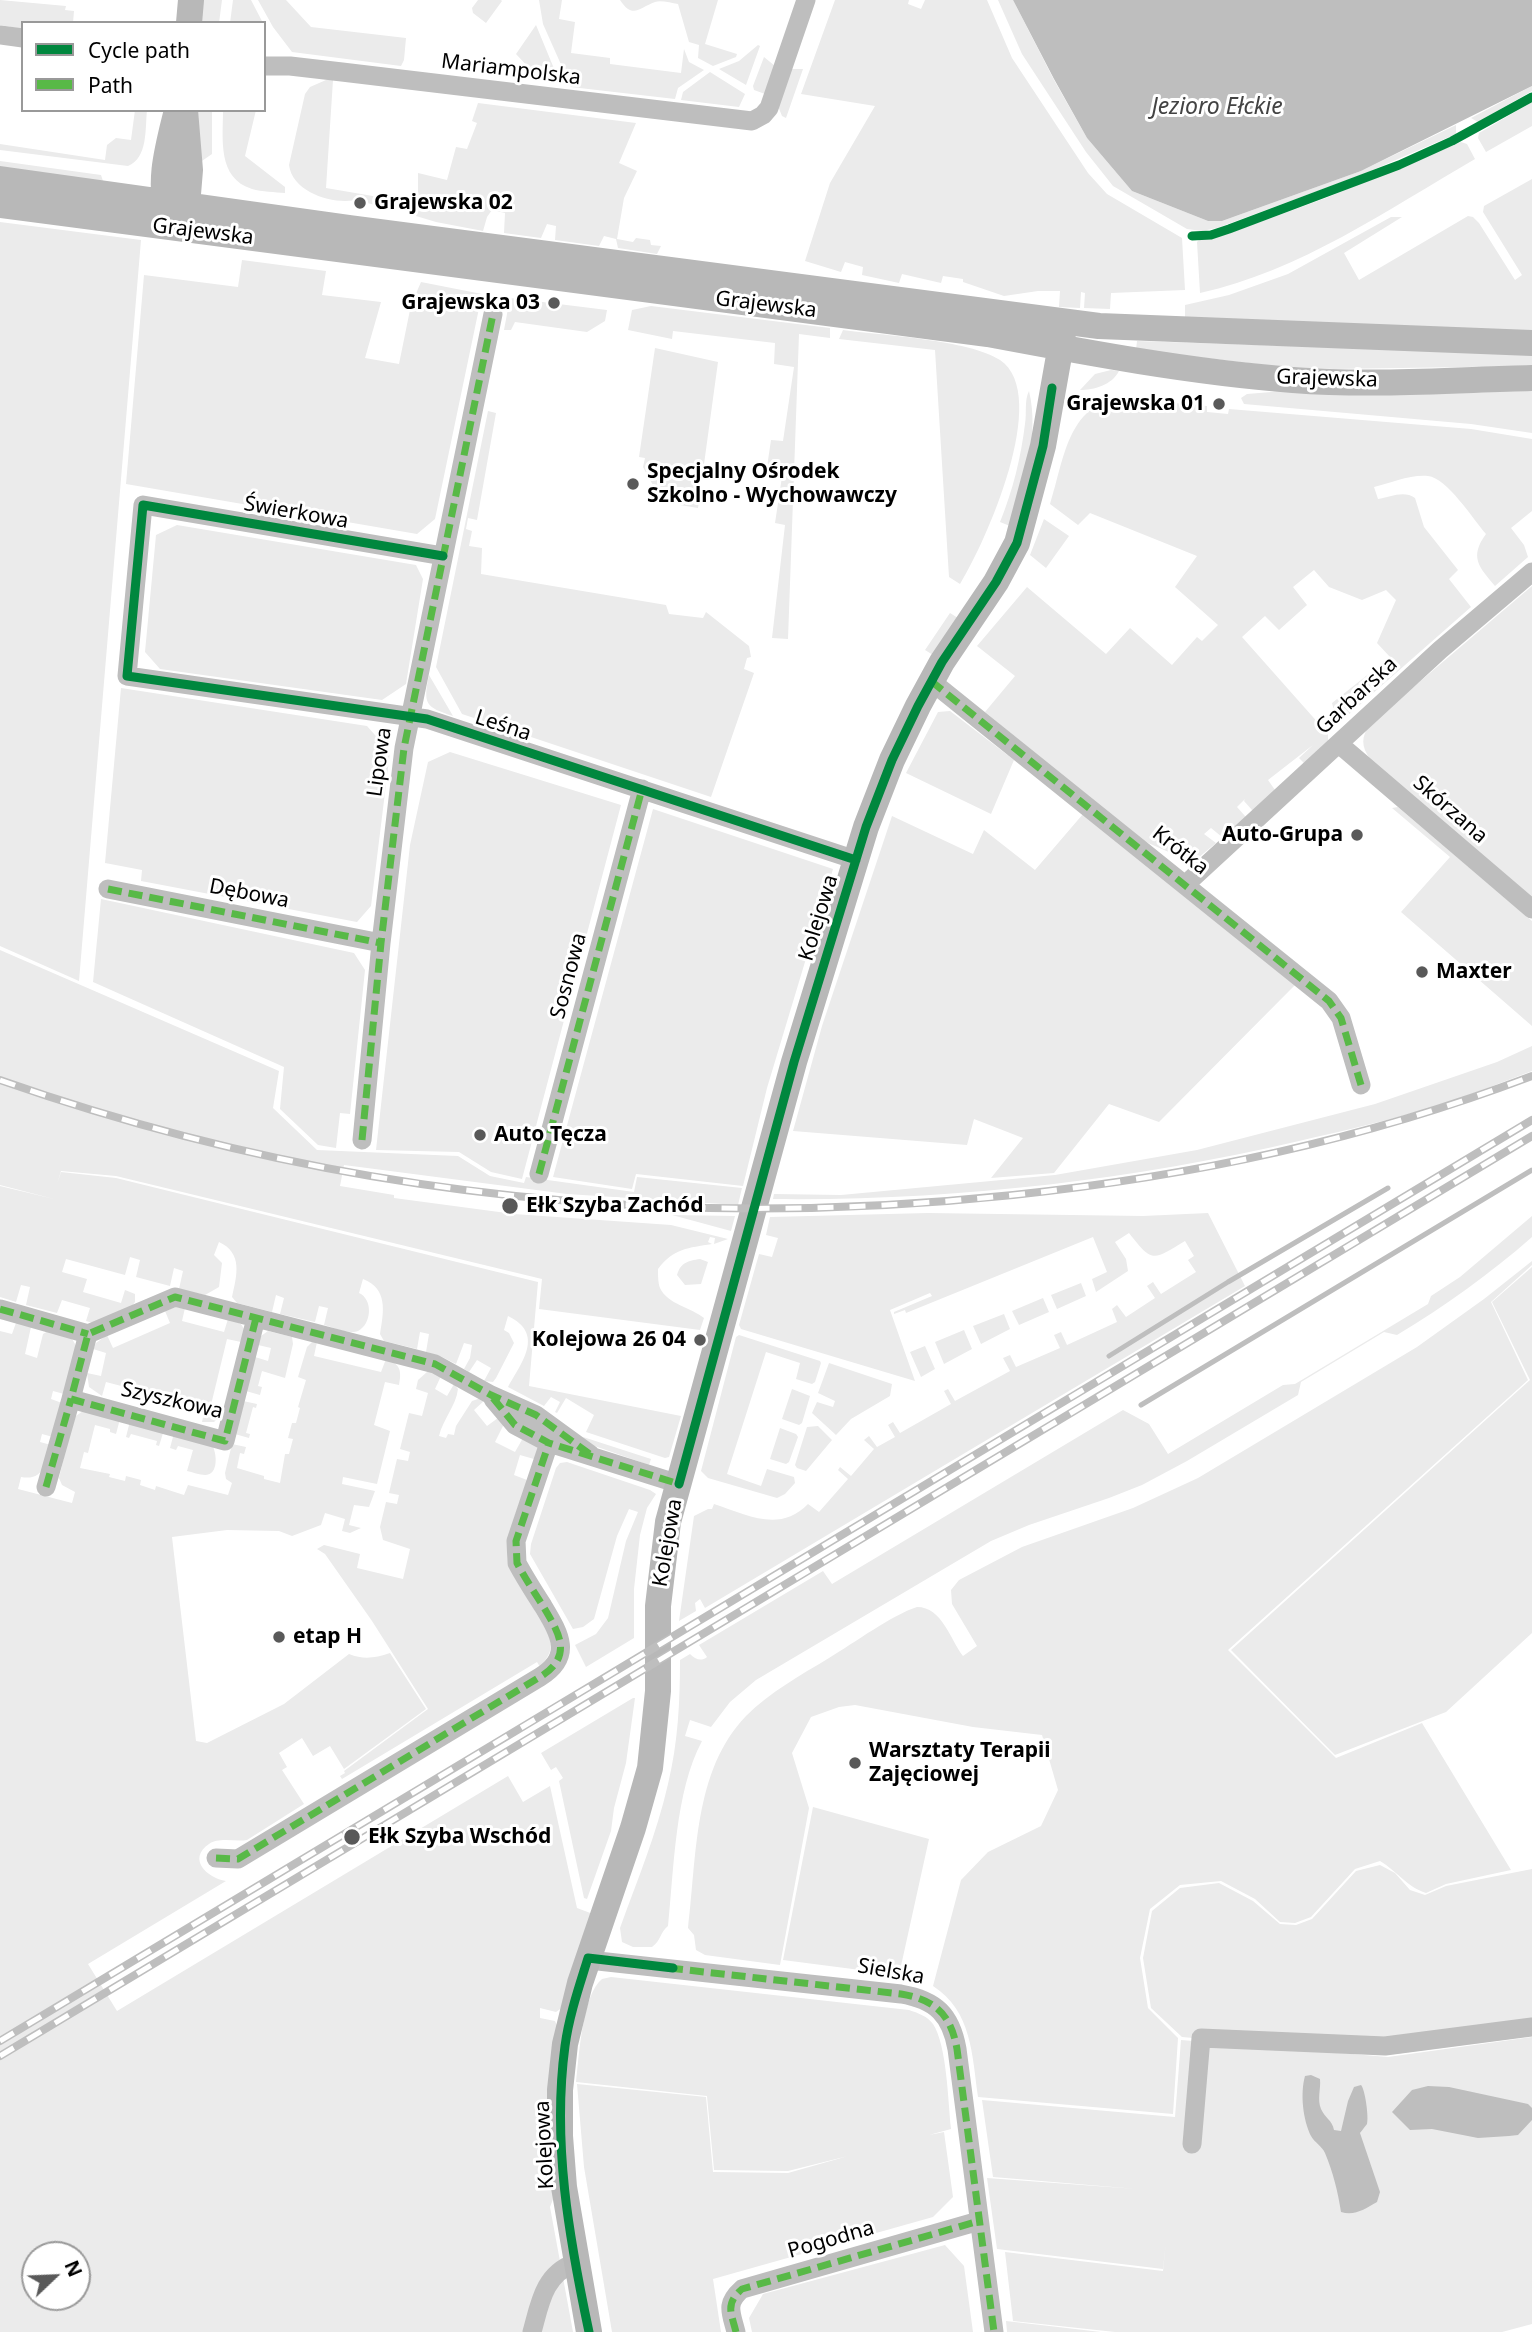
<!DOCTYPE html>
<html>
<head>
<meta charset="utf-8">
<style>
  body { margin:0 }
  #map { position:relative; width:1532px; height:2332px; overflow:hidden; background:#fff; font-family:"Noto Sans",sans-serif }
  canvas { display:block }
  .legend { position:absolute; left:21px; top:21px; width:245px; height:91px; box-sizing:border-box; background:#fff; border:2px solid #999; margin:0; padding:9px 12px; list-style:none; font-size:21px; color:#000 }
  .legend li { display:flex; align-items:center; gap:14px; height:35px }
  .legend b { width:35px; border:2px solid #999 }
  .north { position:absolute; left:21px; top:2241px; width:70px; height:70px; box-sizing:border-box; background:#fff; border:2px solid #999; border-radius:50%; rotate:67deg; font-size:19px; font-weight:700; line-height:28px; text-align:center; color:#000 }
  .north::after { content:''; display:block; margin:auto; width:24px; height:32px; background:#595959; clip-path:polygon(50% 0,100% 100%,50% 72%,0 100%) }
</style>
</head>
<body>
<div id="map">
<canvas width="1532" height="2332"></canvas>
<ul class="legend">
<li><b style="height:9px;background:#00873e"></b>Cycle path</li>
<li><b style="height:9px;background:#58b947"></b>Path</li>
</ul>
<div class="north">N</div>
</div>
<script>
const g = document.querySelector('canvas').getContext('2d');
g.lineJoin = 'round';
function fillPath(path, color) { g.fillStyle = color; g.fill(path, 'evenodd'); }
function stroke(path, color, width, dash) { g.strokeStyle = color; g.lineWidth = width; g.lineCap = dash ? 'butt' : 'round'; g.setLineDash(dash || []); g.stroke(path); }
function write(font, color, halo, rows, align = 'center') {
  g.font = font + ' "Noto Sans",sans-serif'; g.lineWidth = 6; g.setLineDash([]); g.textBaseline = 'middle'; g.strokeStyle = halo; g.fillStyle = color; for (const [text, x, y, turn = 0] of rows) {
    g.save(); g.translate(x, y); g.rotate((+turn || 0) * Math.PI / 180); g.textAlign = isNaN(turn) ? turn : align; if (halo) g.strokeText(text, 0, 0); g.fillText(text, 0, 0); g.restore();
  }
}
fillPath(new Path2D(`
  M0,0L66,6L65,10L74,11L73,23H23V29L0,25Z
  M202,0H222L219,23H199Z
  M233,0H251L263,23H230Z
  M258,0H286L311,27L406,38L404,60L401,66L292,52L273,27Z
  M478,0H501L502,1L486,23L473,13L472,8Z
  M539,0H562L559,19L575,22L571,53L610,58V64L681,73L684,49L689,62L704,70L678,88L675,99L571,87L543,24Z
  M620,0H718L705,44L737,54L736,57L713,66L698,58L699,45L689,42L678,4C671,3 661,0 655,2C640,7 633,20 620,0Z
  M835,0H909L908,4L921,9L925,0H987L1012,58L1088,173L1107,194L1182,238L1185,290L1111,293L1110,309L1084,308L1085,293L1081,292L1080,308L1059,307L1060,291H1038L1004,296L963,282V279L943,276L941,283L902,274L899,283L862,275L863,267L845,262L841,272L805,261L830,183L875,106L801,94Z
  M998,0H1013L1054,80L1087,138L1132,191L1208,221H1222L1361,171L1456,125V134L1361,175L1217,228L1202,231L1187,229L1113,186L1086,152L1022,54Z
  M536,25L555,71L529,68L516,54Z
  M758,45L760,46L746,85L719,69L739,61Z
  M764,57L775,66L765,94L754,90L753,86Z
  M791,69H803L786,118L782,116L778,106Z
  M710,72L745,94L739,107L681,100L683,92Z
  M326,80H333L326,188L402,201L396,210L367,203L366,200C357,199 353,201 345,201C323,201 292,189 289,165L305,94L310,87Z
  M1532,86V91L1478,122L1471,118Z
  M1532,102V126L1486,152L1478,138L1479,133Z
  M478,103L636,123L619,163L637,171L624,198L617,239L633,242L636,238L650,240L651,245L661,246L657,254L618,248L616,239L604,236L599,246L555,240L556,226L547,224L541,238L504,233L505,213L492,210L487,217L483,231L436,222L416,216L418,202H422L418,201V173L447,180L456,147L467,149L477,123L472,121Z
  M135,110H147C145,129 148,158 128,166L0,150V144L105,160L107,145L116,138L131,140Z
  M198,110H212V154L199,163Z
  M223,110H256L245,156L285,187V193C275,192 262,192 252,189C217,178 223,139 223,110Z
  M1461,142L1467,144L1475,159C1387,210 1300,271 1200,293L1197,242L1199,240L1227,234L1326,198Z
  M0,161L101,175L103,181L0,168Z
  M1532,179V331L1185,319V305L1229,295L1288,274L1391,217H1402L1344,253L1359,280L1468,216L1473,217L1479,223L1515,280L1522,275L1483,212L1484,206Z
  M0,222L141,240L79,981L0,946Z
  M242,260L326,271L322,295L381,302L365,358L399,364L411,305L421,282L482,294L435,519L417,534L126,484L144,275L238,287Z
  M510,298L607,310L605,321L587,332L515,322L511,330H504Z
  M651,306L830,328V338L799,334L788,639L772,638L785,525L775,523L783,470L767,467L771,440L783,441L794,367L774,364L775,343L673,331L672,339L628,330L632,310Z
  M843,330C880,335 970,340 1000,360C1052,395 985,544 960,584L949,577L935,350L839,339Z
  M1137,341L1532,354V366L1334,369L1275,366L1136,350Z
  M655,348L718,362L698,508L680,505L682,490L654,487L643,467L645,458L639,457Z
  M1111,370L1119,371C1112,385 1094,390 1080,390L1095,374Z
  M1296,390H1532V433L1471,424L1244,404L1241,398L1247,394Z
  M1029,391C1040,437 1023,482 1010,526L1000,522C1013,490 1021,457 1025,424C1027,413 1024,401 1029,391Z
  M1120,398L1207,406V412L1228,414L1229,409L1471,429L1532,439V511L1511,528L1524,545L1528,557L1495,586C1479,567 1469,557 1486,534C1473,519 1447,478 1428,476C1412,474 1390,483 1374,487L1378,499C1390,497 1404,490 1415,498L1424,527L1458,570L1449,579L1471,607L1338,724L1332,703L1390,657L1377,643L1396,600L1386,590L1362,600L1329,587L1314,570L1293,587L1307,605L1279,630L1265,616L1242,637L1328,734V745L1304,763L1299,758L1313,745L1268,780L1275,790L1256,810H1252L1244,801L1245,799L1237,807L1245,816L1246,820L1227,837H1222L1211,828L1204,834L1216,843L1198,858L1187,860L1139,839L985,712L1015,676L977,646L1027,587L1106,654L1130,628L1172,665L1197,637L1202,641L1218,625L1175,587L1197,556L1090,513L1078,525L1050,504C1064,461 1067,405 1120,398Z
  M488,411L496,413L477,520L468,518L466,529L472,531L469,546L482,548L481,574L666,605L669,614L703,618L706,612L749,646L751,657L747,658L744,669L754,673L711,797L462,714L436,667Z
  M1044,519L1069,536L1046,568L1030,555Z
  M177,525L416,565L423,579L406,684L382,700L160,669L145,652L156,535Z
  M1532,586V898L1370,759C1361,746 1361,737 1370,724Z
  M950,613L958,618L933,655L925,650Z
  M429,675L453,716C425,707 423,704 429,675Z
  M121,688L367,726L390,752L371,906L357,922L141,881L142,870L105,863Z
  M950,711L1014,760L991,814L906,773L938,712Z
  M450,752L621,805L522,1179L491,1172L459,1152L376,1150L410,845L428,762Z
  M1398,807L1532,921V1026L1401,912L1450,857L1392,808Z
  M653,809L833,869L767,1088L743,1186L636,1174L632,1189L553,1177Z
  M1083,814L1296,984L1159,1122L1109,1104L1054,1173L991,1178L1023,1138L974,1119L967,1145L793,1131L822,1026L892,816L973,854L984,830L1035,870Z
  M101,899L354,953L365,970L350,1114L340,1113L336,1148L318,1145L280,1109L284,1067L93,982Z
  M0,950L279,1071L273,1108L317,1150L458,1156L490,1176L524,1183L526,1177L634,1192L637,1177L742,1188L738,1205L567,1194L344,1165L340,1186L394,1195V1198L514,1214L671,1225L728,1239L714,1244L715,1238L710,1237L708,1242L712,1244C688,1248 674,1248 658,1269C658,1275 658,1283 660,1288C667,1304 692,1308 704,1318L700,1330L539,1309L542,1279L116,1176L61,1171L57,1184L61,1172L116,1178L538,1282L529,1386L681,1416L669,1457L665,1458L586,1432L594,1415L566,1398L557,1413L555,1412L560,1402L551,1397L544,1406L508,1387C522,1362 545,1334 508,1316L504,1330L509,1333L514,1343L496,1378L493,1382L484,1381L491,1368L477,1360L469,1372L464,1369L470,1358L472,1345L464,1343L456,1364L440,1356L426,1352L429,1334L420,1332L417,1349L384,1341L380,1334C384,1311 388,1289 363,1279L359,1293C373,1299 372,1324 358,1331C349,1335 333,1327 324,1325L328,1308L319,1306L315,1322L280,1314L284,1298L276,1295L272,1312L237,1303L232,1297C237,1275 243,1253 219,1242L214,1255L222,1263L219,1287L205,1295L179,1289L183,1271L174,1268L170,1286L136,1277L140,1260L130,1257L125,1275L66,1259L62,1272L87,1279L83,1292L121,1303L125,1290L135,1294V1302L132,1306L93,1323L86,1321L90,1308L62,1300L57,1313L26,1305L30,1287L21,1285L16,1302L0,1297V1186L54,1199L0,1185Z
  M1532,1046V1071C1502,1082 1473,1094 1442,1104C1395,1119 1347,1130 1299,1141C1127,1181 949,1201 773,1199L774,1194L841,1195L1055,1175L1197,1150L1375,1104L1497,1062Z
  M928,1213L1143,1216L1208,1213L1245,1286L705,1608L700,1599L695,1603L696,1611L679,1621L694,1516L708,1509H712L714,1504C747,1515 780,1533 808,1504L819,1512L848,1479L838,1470L840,1467L851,1476L874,1449L864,1440L869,1436L877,1447L895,1437L888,1425L893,1422L900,1433L951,1404L944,1391L948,1389L955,1401L1010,1371L1003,1358L1010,1355L1016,1367L1060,1348L1054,1335L1061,1332L1067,1345L1117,1322L1112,1309L1117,1305L1126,1317L1155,1298L1147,1286L1153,1282L1161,1294L1196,1272L1188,1260L1194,1256L1185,1241C1153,1260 1153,1264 1129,1233L1115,1242L1126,1259L1128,1271L1096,1292L1092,1279L1107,1272L1093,1237L906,1313L905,1310L894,1314V1312L932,1296L930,1293L890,1310L915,1381L741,1329L739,1325L759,1254L772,1257L778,1238L766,1235L770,1217Z
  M672,1215L735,1216L731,1231Z
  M1532,1216V1237C1490,1274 1445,1306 1397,1335L1384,1332L1301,1382L1298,1395L1187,1461L1142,1485L1109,1498L1029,1525L991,1541L756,1680L730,1702L711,1727L690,1720L685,1736L702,1741C675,1791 674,1869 668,1926C660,1932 661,1941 652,1947H633L622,1942L620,1928C637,1881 657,1833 668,1784C678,1743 680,1702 680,1660L690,1654C695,1659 701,1662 707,1657L699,1645L823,1571L832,1584L1123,1410L1149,1424L1168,1454L1283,1385L1295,1384L1428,1304L1431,1296L1460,1277Z
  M700,1259L708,1262L701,1284L685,1285L677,1275C681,1262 688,1261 700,1259Z
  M1532,1261V1265L1491,1302L1528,1380L1228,1650L1336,1758L1422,1723L1511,1870L1446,1884L1426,1893C1407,1887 1397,1871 1380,1861L1355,1869L1311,1917L1295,1923L1280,1922L1255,1899L1221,1881L1180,1885L1150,1909L1140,1958L1148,2008L1178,2038L1173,2114L978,2097C972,2055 972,2011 933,1986L961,1880L988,1852L1041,1826L1058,1790L1042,1735L973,1727L855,1705L839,1707L811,1717L792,1753L809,1808L780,1965L705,1955L696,1950L694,1935L688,1928C697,1857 693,1771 746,1716C770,1692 801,1675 829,1658C854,1643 892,1615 917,1607C942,1607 950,1639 963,1656L977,1646L952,1604L951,1590L959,1580L1022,1547L1133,1508L1198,1478L1417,1347L1484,1299Z
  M1532,1267V1633L1446,1712L1335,1755L1231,1650L1530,1380L1492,1302Z
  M1081,1283L1086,1296L1057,1309L1051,1295Z
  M1043,1298L1049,1312L1019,1325L1012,1311Z
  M178,1306L185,1308L182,1321L224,1332L228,1319L241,1324L244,1329L241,1342L227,1339L210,1409L223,1413L214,1422H202L205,1408L106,1382L102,1396L89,1387L87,1373L101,1376L106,1353L93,1349L96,1343L107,1335L113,1348L170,1323L165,1311Z
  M1004,1314L1010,1329L981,1344L973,1326Z
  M17,1320L31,1327L25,1354L37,1358L43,1334L48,1331L71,1337L75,1344L76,1351L64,1394L53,1391L51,1399L62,1403L53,1437L42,1434L40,1442L51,1445C44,1463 45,1481 21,1477L18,1489L72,1503L75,1492L62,1485L59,1478L73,1418L83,1411L120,1419L116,1434L110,1432V1429L95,1425L88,1453L84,1452L80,1468L110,1474L109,1477L125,1481L126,1476L141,1480L140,1485L155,1490L156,1486L184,1495L188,1485L228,1495L232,1483L226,1479L225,1473L232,1444L246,1447L244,1454L240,1453L237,1468L264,1476V1479L280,1483L285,1454H289L293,1439L288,1438L292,1423H296L300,1408L298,1407L306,1380L298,1377L307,1347L312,1342H317L314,1356L381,1372L386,1359C400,1364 402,1370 399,1385L385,1382L374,1425L390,1431L377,1484L343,1477L342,1484L375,1491L369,1507L354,1505L349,1525L361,1528L350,1533L342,1531L345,1519L325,1513L321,1525L292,1536L279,1531L227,1530L172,1537L196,1741L207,1743L284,1704L349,1654C364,1660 375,1658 390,1653L426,1709L344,1769L330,1746L313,1756L302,1738L279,1753L287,1767L282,1770L304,1804L247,1840C235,1842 219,1837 209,1844C187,1859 207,1878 226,1881L88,1964L117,2011L508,1776L523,1802L550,1786L577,1908L593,1914L563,2007L556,2012L540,2008V2018L555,2021L558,2028L555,2194L550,2207L573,2332H0V1331L12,1334ZM35,2255H77V2297H35Z
  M964,1330L972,1349L944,1364L935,1342Z
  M268,1331L292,1337L293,1344L285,1378L262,1371L258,1386L262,1387L260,1395L246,1391L255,1357L268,1361L271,1348L258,1345L261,1336Z
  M739,1335L820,1361L821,1363L815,1382L812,1384L796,1379L800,1363L766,1352L727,1474L761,1486L767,1469L794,1477L795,1483L785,1494L777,1498L708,1478L701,1471L736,1337Z
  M925,1346L935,1369L921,1377L910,1352Z
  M829,1363L892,1384L890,1396L851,1419L836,1435L812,1413L817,1402L833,1407L835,1401L818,1393Z
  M427,1372H432L441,1376L435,1389L447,1396L454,1384L458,1389C456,1406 443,1419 439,1436L446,1438L448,1434L454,1435L456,1426L472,1401L481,1398L485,1400L474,1410L487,1426L498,1418L504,1424L495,1442L515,1452L523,1438L535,1444L538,1449L534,1459L520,1455L514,1475L527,1480C519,1507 504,1537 508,1566L550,1636C553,1650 549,1656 540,1667L537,1662L342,1779L340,1776L345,1773L344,1771L428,1709L372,1621L325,1554L317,1549L324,1545L360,1554L357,1568L403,1579L410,1549L383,1540L380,1527L386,1502L397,1504L399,1495L389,1493L397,1459L408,1461L410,1452L400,1449L409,1413L422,1416L428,1393L416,1389L418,1380Z
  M792,1389L810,1396L802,1423L799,1425L782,1419Z
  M243,1401L257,1404L256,1408L253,1407L246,1433L250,1434L249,1438L235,1434Z
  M130,1421L164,1430L159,1446L156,1445L157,1441L131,1434L129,1438L126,1437Z
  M818,1426L832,1440L806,1471L797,1468L795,1465L807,1427Z
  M780,1428L796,1434L798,1437L789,1462L786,1464L770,1459Z
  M174,1433L212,1445C217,1453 219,1475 205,1475C200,1475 192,1472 187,1471L193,1450L178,1446L176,1450L170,1448Z
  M583,1437L651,1459L649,1465L586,1443Z
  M567,1462L650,1490L656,1494L647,1508L640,1535L634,1589V1638L586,1667L575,1645L596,1634L608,1618L626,1541L638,1512L629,1509L617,1536L594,1619L583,1627L573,1629L530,1554L531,1544L556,1468L560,1463Z
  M633,1698H635L626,1763L614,1808L611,1831L587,1899L584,1898L559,1781L563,1778L556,1767L551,1770L541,1753Z
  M813,1807L929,1839L899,1975L783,1960Z
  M1380,1865L1395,1873L1410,1890L1425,1895L1446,1886L1532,1869V2036L1388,2055L1182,2037L1151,2008L1143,1958L1152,1911L1180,1888L1219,1883L1253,1901L1280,1924L1296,1925L1312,1919L1356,1871Z
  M611,1977L909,2010C918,2013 927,2016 933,2024C947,2045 948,2102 951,2129L929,2135L944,2132L953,2197L933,2217L713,2279L721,2332H612L584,2167L577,2084L706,2097L713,2172L788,2173L848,2156L788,2171L714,2170L707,2096L576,2082C579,2057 582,1995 602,1979Z
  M1532,2037V2324L1502,2332H1115L1013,2321L1005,2252L1163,2271L1166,2241L1163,2269L997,2249L987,2178L1137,2189L993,2177L982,2100L1175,2117L1181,2040L1388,2057Z
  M945,2245L964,2266L973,2332H752L749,2318L763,2294Z
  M1006,2321L1101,2332H1007Z`), '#ebebeb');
fillPath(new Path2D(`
  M1013,0H1532V86L1361,171L1222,221H1208L1132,191L1087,138L1054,79Z
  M1311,2075L1320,2079C1321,2089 1317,2099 1321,2109C1325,2118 1332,2120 1334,2130L1341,2131L1348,2101L1354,2087L1361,2085C1365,2089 1369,2117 1367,2124C1366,2125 1361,2132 1360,2133L1380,2192L1377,2202C1365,2209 1355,2216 1341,2212C1338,2192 1333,2172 1325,2153C1322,2146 1315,2143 1311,2136C1303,2120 1300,2094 1305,2076Z
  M1428,2086L1449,2087L1528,2104L1532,2108V2120L1518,2135L1509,2136L1478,2138L1432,2129L1410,2130L1392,2112L1412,2090Z`), '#bebebe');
stroke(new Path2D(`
  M1109,1356L1228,1282L1388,1188
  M1141,1405L1532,1170`), '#bebebe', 5);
stroke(new Path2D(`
  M1192,2144L1201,2038L1385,2046L1532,2027`), '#bebebe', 19);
stroke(new Path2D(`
  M0,35L23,38
  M264,66H290L342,72L752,121L763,115L769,108L806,0
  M443,556L143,505L127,676L427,719L856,860
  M931,681L1329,1001L1341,1018L1361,1085
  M1339,744L1532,909
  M1186,884L1440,650L1532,572
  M108,889L381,943
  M362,1140L381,943L404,748L493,314
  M539,1174L642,789
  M0,1309L88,1334
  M256,1318L225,1441L71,1399L88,1334L175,1297L435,1364L491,1395L536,1415L591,1455
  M493,1399L515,1425L549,1443L679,1484
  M46,1487L71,1399
  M216,1858L238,1859L540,1677C574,1656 559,1633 543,1606C534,1592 525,1578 517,1563L516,1541L549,1443
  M588,1958L598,1961L901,1994C936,2000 951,2015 957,2049L994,2332
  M532,2332C540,2303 544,2274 575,2263
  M736,2332C731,2312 725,2304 742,2289L979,2221`), '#bebebe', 19);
stroke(new Path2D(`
  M189,23L191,0
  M0,179L350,228L1099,326L1532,343
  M0,205L988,334C1089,353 1190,372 1293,380C1372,386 1453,380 1532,378
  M169,219C157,182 168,147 177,110
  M177,220L187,206L190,170L185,110
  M589,2332L564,2187L560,2136V2090L565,2044L580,1983L633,1828L650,1768L658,1691V1606L668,1522L794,1062L866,827L892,760L918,706L942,662L996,582L1017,543L1043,446L1065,322`), '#b8b8b8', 26);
const rail = new Path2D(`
  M0,1080C328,1195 668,1231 1013,1195C1193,1176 1363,1140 1532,1076
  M0,2041L1532,1120
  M0,2056L1532,1136`);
stroke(rail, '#bebebe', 8);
stroke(rail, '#fff', 5, [16]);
stroke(new Path2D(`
  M931,681L1329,1001L1341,1018L1361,1085
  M108,889L381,943
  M362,1140L381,943L404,748L493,314
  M539,1174L642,789
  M0,1309L88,1334
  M256,1318L225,1441L71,1399L88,1334L175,1297L435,1364L491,1395L536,1415L591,1455
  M493,1398L515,1425L549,1443L679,1484
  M46,1487L71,1399
  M216,1858L238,1859L540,1677C574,1656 559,1633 543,1606C534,1592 525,1578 517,1563L516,1541L549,1443
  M669,1968L901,1994C936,2000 951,2015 957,2049L994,2332
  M736,2332C731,2312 725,2304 742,2289L979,2221`), '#58b947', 7, [14, 7]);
stroke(new Path2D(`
  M1192,236L1211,235L1229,229L1399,165L1452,141L1532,97
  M443,556L143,505L127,676L427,719L856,860
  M679,1484L794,1062L866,827L892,760L918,706L942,662L996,582L1017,543L1043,446L1052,388
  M589,2332C569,2238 552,2142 565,2046C569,2016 579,1987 588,1958L673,1968`), '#00873e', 9);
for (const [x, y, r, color] of [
  [360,203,7,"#595959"],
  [554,303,7,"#595959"],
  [1219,404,7,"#595959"],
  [633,484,7,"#595959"],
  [1357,835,7,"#595959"],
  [1422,972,7,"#595959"],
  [480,1135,7,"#595959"],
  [510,1206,9,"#595959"],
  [700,1340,7,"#595959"],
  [279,1637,7,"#595959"],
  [855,1763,7,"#595959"],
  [352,1837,9,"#595959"]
]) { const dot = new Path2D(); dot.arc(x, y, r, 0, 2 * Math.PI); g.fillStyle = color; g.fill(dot); stroke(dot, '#fff', 2.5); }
write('21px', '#000', '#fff', [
  ["Mariampolska",511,70,7],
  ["Grajewska",203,232,7],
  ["Grajewska",766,305,7],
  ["Grajewska",1327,379,2],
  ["Świerkowa",296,513,10],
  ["Garbarska",1357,696,-43],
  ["Leśna",503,726,18],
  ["Lipowa",380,762,-82],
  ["Skórzana",1450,810,41],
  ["Krótka",1180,851,38],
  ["Dębowa",249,894,11],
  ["Kolejowa",819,918,-73],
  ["Sosnowa",569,976,-75],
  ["Szyszkowa",172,1401,13],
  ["Kolejowa",668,1543,-80],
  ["Sielska",891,1972,10],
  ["Kolejowa",545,2145,-93],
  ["Pogodna",831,2240,-16]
]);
write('bold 21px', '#000', '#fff', [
  ["Grajewska 02",374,203],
  ["Grajewska 03",540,303,"right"],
  ["Grajewska 01",1205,404,"right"],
  ["Specjalny Ośrodek",647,472],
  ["Szkolno - Wychowawczy",647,496],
  ["Auto-Grupa",1343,835,"right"],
  ["Maxter",1436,972],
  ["Auto Tęcza",494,1135],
  ["Ełk Szyba Zachód",526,1206],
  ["Kolejowa 26 04",686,1340,"right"],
  ["etap H",293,1637],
  ["Warsztaty Terapii",869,1751],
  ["Zajęciowej",869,1775],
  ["Ełk Szyba Wschód",368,1837]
], 'left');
write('italic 23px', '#434343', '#fff', [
  ["Jezioro Ełckie",1217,107]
]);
</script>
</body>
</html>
